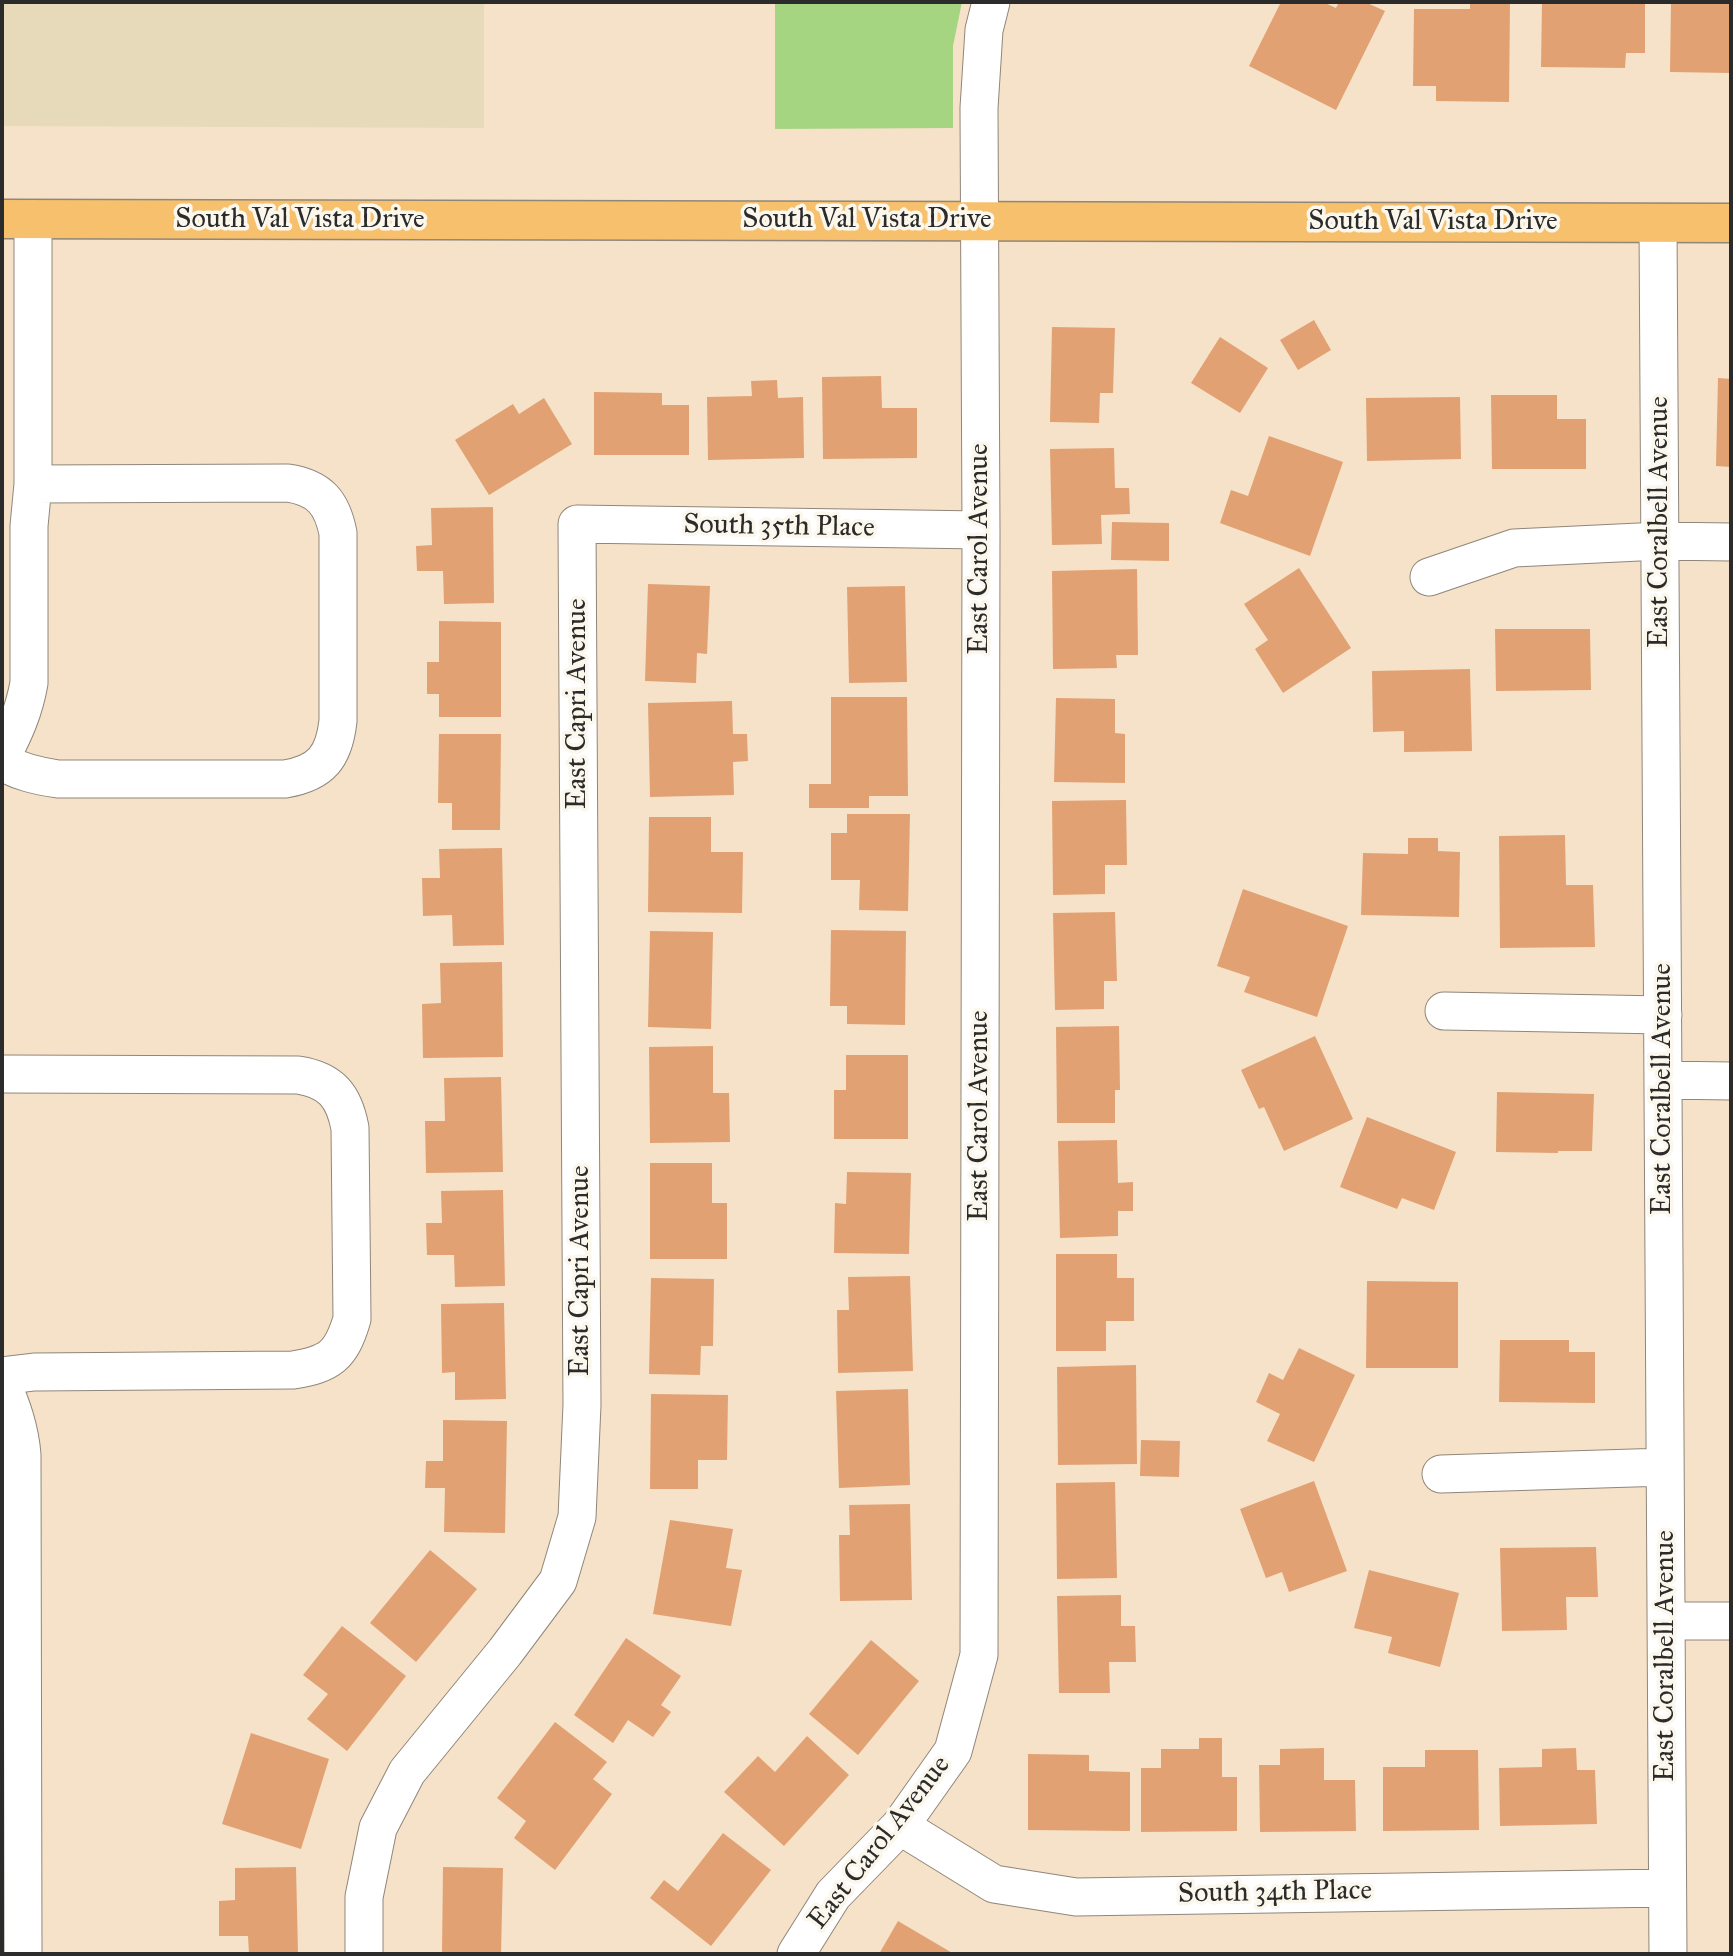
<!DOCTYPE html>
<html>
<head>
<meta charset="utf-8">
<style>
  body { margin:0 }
  #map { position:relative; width:1733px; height:1956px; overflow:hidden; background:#f6e2c9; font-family:"IM FELL Great Primer",serif }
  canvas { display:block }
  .frame { position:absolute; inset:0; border:4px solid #2b2b2b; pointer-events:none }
</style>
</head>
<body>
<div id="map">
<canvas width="1733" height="1956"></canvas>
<div class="frame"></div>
</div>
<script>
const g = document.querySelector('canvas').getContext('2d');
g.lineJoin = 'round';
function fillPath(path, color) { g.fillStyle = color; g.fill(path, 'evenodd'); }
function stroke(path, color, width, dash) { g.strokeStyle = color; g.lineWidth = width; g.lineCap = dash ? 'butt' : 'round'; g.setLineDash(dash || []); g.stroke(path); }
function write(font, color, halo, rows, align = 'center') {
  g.font = font + ' "IM FELL Great Primer",serif'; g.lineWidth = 7; g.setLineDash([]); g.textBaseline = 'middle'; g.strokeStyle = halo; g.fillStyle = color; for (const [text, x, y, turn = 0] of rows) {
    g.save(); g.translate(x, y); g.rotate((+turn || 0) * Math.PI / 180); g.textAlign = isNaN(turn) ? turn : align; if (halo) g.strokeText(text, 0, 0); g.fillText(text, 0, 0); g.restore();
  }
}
fillPath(new Path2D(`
  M2,2H484V128L2,126Z`), '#e6daba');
fillPath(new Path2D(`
  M775,2H962L953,46V128L775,129Z`), '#a6d582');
fillPath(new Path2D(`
  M1281,2H1323L1336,8L1339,2H1365L1385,11L1336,110L1249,66Z
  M1470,2H1510L1509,102L1436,101V86H1413L1414,9H1470Z
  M1542,2H1645V53H1626L1625,68L1541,67Z
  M1671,2H1731V73L1670,72Z
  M1314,320L1331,350L1298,370L1280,340Z
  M1052,327L1115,328L1113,393H1100L1099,423L1050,422Z
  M1220,337L1268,368L1240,413L1191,383Z
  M881,376L882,408H917V458L823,459L822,377Z
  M1718,378L1731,379V467L1716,466Z
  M777,380L778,398L803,397L804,458L708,460L707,397L752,396L751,381Z
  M594,392L662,393V405H689V455H594Z
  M1491,395H1557V419H1586V469H1492Z
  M1460,397L1461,459L1367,461L1366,398Z
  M544,398L572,444L489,495L455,440L513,404L519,414Z
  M1269,436L1343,462L1310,556L1220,523L1231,490L1248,496Z
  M1114,448L1115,488H1129L1130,514L1101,515L1102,544L1052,545L1050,449Z
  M493,507L494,603L444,604L443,571H417L416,546L432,545L431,508Z
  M1112,522L1169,523V561L1111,560Z
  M1299,568L1351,648L1283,693L1255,649L1268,640L1244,604Z
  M1137,569L1138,655H1116L1117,668L1053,669L1052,571Z
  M648,584L710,586L707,654L697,653L696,683L645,681Z
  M905,586L907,682L849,683L847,587Z
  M439,621L501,622V717H439V694H427V662H439Z
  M1495,629H1590L1591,690L1496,691Z
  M1470,669L1472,751L1404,752V731L1373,732L1372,671Z
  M831,697H907L908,796H869V808H809V784H831Z
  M1056,698L1115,699V733L1125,734V783L1054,782Z
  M732,701L733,734H747L748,761L733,762L734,795L650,797L648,703Z
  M439,734H501L500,830H452V803H438Z
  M1126,800L1127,865H1105V894L1053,895L1052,801Z
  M847,814H910L908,911L859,910L860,880H831V833H847Z
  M649,817H711V852H743L742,913L648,912Z
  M1565,835L1566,885H1593L1595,947L1500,948L1499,836Z
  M1408,838H1438V851L1460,852L1459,917L1361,915L1363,853L1408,854Z
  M502,848L504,945L453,946L452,915L423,916L422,878H440L439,849Z
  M1243,889L1348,926L1317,1017L1244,992L1250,977L1217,966Z
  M1115,912L1117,981H1104V1009L1055,1010L1053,913Z
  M831,930L906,931L905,1025L847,1024V1006H830Z
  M650,931L713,932L711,1029L648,1027Z
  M502,962L503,1057L423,1058L422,1004L441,1003L440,963Z
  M1119,1026L1120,1090H1115V1123H1057L1056,1027Z
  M1315,1036L1353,1119L1284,1151L1264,1107L1259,1109L1241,1070Z
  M713,1046V1093H729L730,1142L650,1143L649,1047Z
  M846,1055H908V1139H834V1090H846Z
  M501,1077L503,1172L426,1173L425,1121H445L444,1078Z
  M1497,1092L1594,1094L1592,1151H1558V1153L1496,1152Z
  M1367,1117L1456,1152L1434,1210L1402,1198L1397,1209L1340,1187Z
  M1117,1140L1118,1183L1133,1182V1211H1118V1236L1060,1238L1058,1141Z
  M650,1163H712V1203H727V1259H650Z
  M847,1172L911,1173L909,1254L834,1253L835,1203L846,1204Z
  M503,1190L505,1286L455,1287L454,1255H427L426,1223H442L441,1191Z
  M1056,1254H1117V1278H1134V1321H1106V1351H1056Z
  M910,1276L913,1371L838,1373L837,1310H849L848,1277Z
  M651,1278L714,1279L713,1346H701L700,1375L649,1374Z
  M1367,1281L1458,1282V1368H1366Z
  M504,1303L506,1399L455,1400V1372L442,1373L441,1304Z
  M1500,1340H1569V1352H1595V1403L1499,1402Z
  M1299,1348L1355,1375L1314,1462L1267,1441L1280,1414L1256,1402L1269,1373L1283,1380Z
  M1136,1365L1137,1464L1058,1465L1057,1367Z
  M908,1389L910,1485L839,1488L836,1391Z
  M651,1394L728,1395L727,1460H698V1489H650Z
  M443,1420L507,1421L505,1533L444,1532L445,1488H425L426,1461H443Z
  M1141,1440L1180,1441L1179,1477L1140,1476Z
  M1314,1481L1347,1571L1289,1592L1282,1572L1266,1578L1240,1509Z
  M1115,1482L1117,1578L1057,1579L1056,1483Z
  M910,1504L912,1600L840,1601L839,1535H850L849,1505Z
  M670,1520L733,1529L726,1568L742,1570L731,1626L653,1614Z
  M1596,1547L1598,1597H1566L1567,1630L1502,1631L1500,1548Z
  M430,1550L477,1589L416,1662L370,1623Z
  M1369,1570L1459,1593L1440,1667L1388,1653L1392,1637L1354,1628Z
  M1121,1595V1626H1135L1136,1662H1109L1110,1693H1059L1057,1596Z
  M342,1626L406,1676L347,1751L307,1719L328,1694L303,1675Z
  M626,1638L681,1676L661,1705L671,1712L653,1737L628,1720L613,1743L574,1715Z
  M871,1640L919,1681L858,1755L809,1714Z
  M555,1722L607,1762L593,1779L612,1794L555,1870L514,1838L526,1821L497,1798Z
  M251,1733L329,1759L301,1849L222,1824Z
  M807,1736L849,1775L784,1846L724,1792L758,1756L775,1772Z
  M1199,1738H1222V1777H1237V1831L1141,1832V1768H1161V1749H1199Z
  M1324,1748V1780H1355L1356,1831L1260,1832L1259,1765H1280V1749Z
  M1576,1748L1577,1770H1595L1597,1824L1500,1826L1499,1768L1542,1767V1749Z
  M1425,1750H1478L1479,1830L1383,1831V1767H1425Z
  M1028,1754L1089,1755V1771L1130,1772V1831L1028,1830Z
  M723,1833L771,1870L711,1946L650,1898L664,1880L678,1891Z
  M296,1867L298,1954H249L248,1936H219V1901L235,1900V1868Z
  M443,1867L503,1868L501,1954H442Z
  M898,1921L954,1954H879Z`), '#e2a172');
const minor = new Path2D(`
  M1658,223L1668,1954
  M1429,577L1514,548L1660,541L1731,542
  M2,756C15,731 24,711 29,683V526L33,484V219
  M2,762C20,772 37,776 58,779H285C321,773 334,757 338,721V533C332,503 320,488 288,483L33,484
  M1444,1011L1663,1015
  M2,1074L298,1075C331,1080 344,1096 350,1128L352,1319C341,1356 330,1364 293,1370L34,1372L2,1376
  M1663,1080L1731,1081
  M2,1383C12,1407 20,1429 22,1455L23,1954
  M1441,1474L1665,1467
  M1666,1621H1731
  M900,1826L994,1884L1076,1897L1667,1888
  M364,1954V1897L378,1828L407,1772L505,1652L558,1581L577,1517L582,1405L577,524L981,530
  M796,1954L833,1895L900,1826L953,1751L979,1655L981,530L979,108L984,30L991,2`);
const major = new Path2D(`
  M2,219L1731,223`);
stroke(minor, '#90867a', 39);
stroke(major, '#90867a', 41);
stroke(minor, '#fff', 37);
stroke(major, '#f7c06c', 38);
write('28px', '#2b2b2b', '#fbf7ec', [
  ["South Val Vista Drive",300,220],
  ["South Val Vista Drive",867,220],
  ["South Val Vista Drive",1433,222],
  ["East Coralbell Avenue",1660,522,-90],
  ["South 35th Place",779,527,1],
  ["East Carol Avenue",980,549,-90],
  ["East Capri Avenue",578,704,-90],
  ["East Coralbell Avenue",1663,1089,-90],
  ["East Carol Avenue",980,1116,-90],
  ["East Capri Avenue",581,1271,-90],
  ["East Coralbell Avenue",1666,1656,-90],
  ["East Carol Avenue",880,1843,-52],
  ["South 34th Place",1275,1893,-1]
]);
</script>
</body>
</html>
